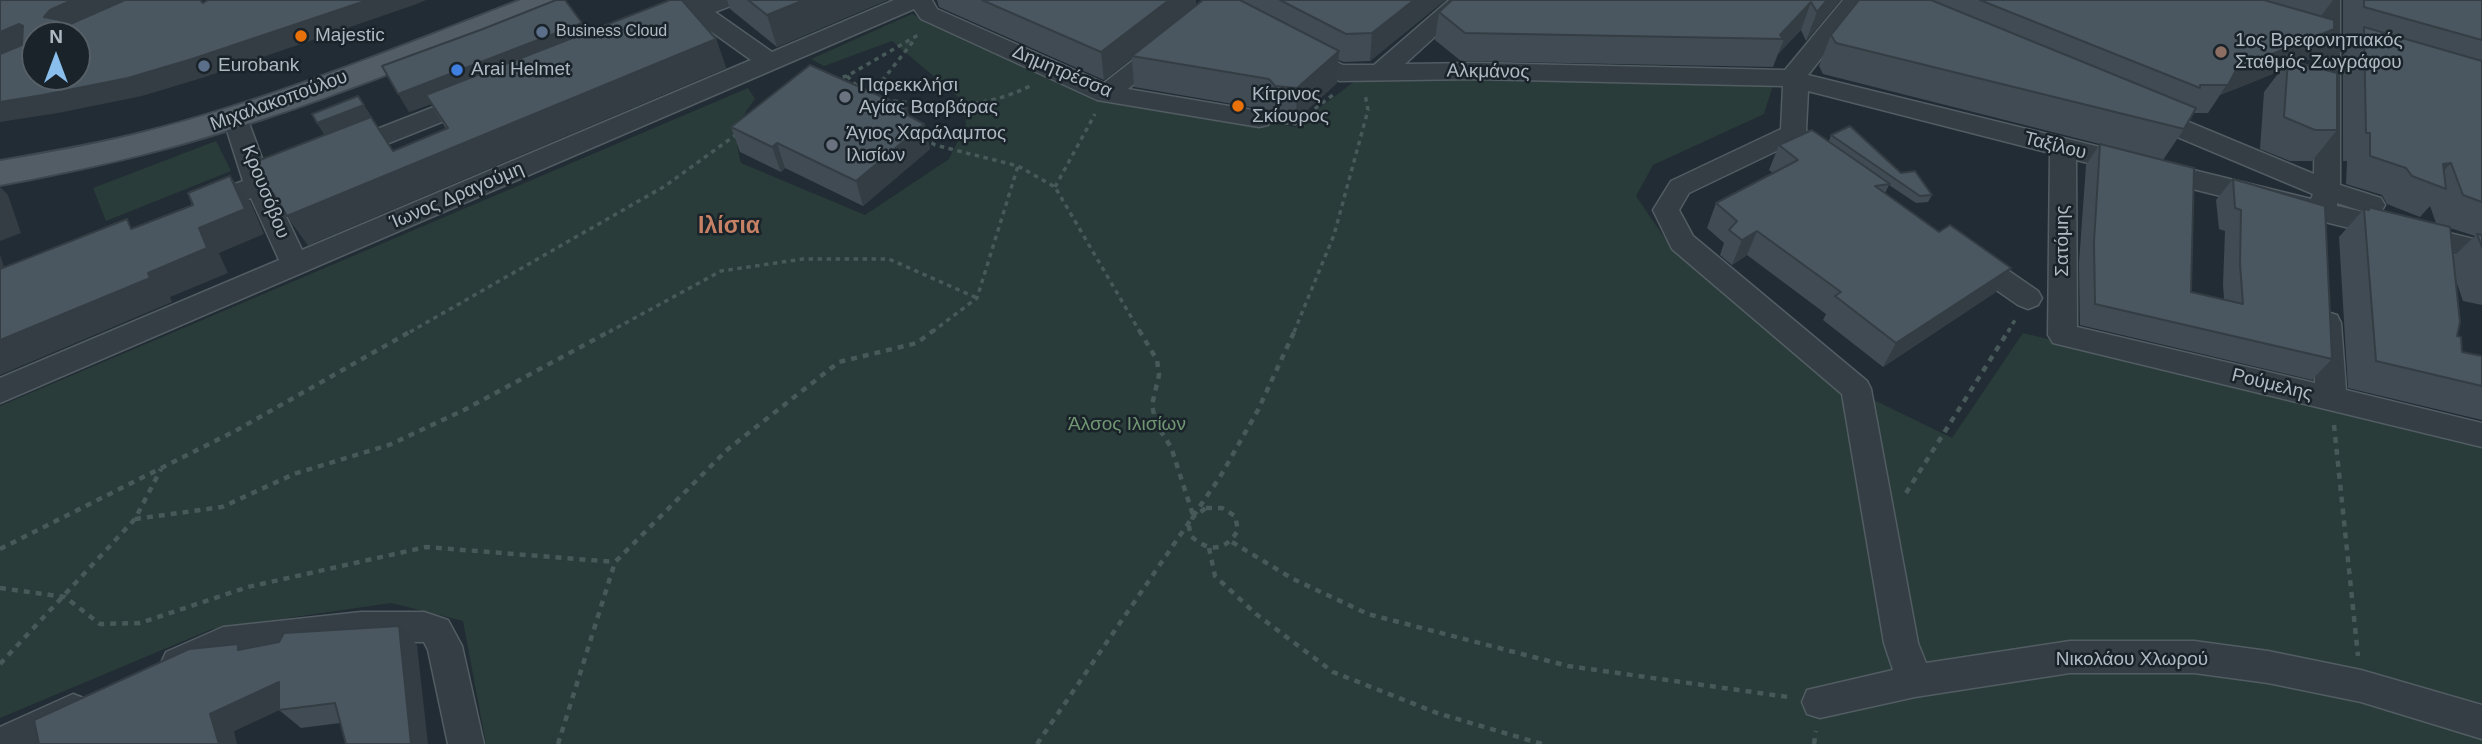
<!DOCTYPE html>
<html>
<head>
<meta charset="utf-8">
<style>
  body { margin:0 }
  #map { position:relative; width:2482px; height:744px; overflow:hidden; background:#222c34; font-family:Helvetica,sans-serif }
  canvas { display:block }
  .north { position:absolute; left:21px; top:21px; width:70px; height:70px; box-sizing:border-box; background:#1a2329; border:2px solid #565f66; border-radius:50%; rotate:0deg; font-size:19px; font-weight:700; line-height:28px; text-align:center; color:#afb9c2 }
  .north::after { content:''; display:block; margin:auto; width:24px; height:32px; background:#8abeec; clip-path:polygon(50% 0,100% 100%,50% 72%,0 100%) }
</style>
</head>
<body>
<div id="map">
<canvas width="2482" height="744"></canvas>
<div class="north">N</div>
</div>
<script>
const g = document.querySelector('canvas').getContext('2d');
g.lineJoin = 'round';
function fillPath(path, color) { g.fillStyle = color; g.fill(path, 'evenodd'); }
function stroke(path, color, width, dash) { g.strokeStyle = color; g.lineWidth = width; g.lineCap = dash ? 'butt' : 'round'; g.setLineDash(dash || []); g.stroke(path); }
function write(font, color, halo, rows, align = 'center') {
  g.font = font + ' Helvetica,sans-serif'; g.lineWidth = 5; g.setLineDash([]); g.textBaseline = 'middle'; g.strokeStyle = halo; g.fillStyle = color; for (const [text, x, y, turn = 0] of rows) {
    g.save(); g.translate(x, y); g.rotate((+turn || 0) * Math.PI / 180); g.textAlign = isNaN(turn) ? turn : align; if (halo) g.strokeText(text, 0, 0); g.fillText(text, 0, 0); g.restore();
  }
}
fillPath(new Path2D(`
  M912,14L1023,65L1106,97L1295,127L1360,77L1774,82L1764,114L1653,165L1636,196L1670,246L1720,273L1841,384L1952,438L2023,333L2482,444V744H486L463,621L391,603L212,629L0,718V406L748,88L755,99C737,123 733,133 741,163L865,215L949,159L966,125L963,101L892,41L824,66L811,59Z
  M216,141L231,171L106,221L93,188Z`), '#293c39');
const minor = new Path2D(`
  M675,0H737L733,5L715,12L772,52L894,0H932L937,9L1104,83L1210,0H1237L1128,89L1259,111L1268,113L1272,119L1268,125L1259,127L1097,100L921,19L914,9L0,403V378L279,260L251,198L205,215L196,213L192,206L196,199L243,181L223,118L227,112L236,110L245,112L267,172L302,159L311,162L315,168L311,174L273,189L302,250L751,60L695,20C680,26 662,37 646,33L642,28L646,23L680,9L673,2Z
  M1449,0H1475L1405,64L1477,63L1785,70L1843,0H1867L1808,75L2311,199L2313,194L2137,120L2133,114L2137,108L2146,106L2155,108L2314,174L2316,0H2340V185L2381,198L2385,205L2381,212L2372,214L2482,241V261L2076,160L2077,327L2315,383L2313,323L2317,315L2327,312L2337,315L2341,323L2346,390L2482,423V447L2053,343L2048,335L2050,153L1808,91L1806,130L1822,145L1818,151L1809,154L1791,144L1689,193L1679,210L1693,236L1867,381L1871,389L1918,643L1926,663L2070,641H2194L2268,651L2361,670L2482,705V739L2361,702L2268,683L2194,673H2070L1915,697L1820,718L1807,714L1802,702L1807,690L1893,670L1884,643L1842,394L1672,249L1653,210L1671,181L1781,129L1783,86L1477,79L1339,81L1293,58L1290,53L1293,48L1302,45L1343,65H1374ZM2337,203L2368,213L2337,206Z
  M475,91L484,93L487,99L484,105L354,157L345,160L336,157L332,151L336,145Z
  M1970,248L1980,251L2038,291L2042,298L2038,305L2028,309L2018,305L1960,265L1956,258L1960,251Z
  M361,612H424L448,620L462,646L484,744H448L428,650L424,642H361L226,658L178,679L166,674L161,663L166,652L223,627Z
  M73,694L86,699L91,711L86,723L41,744H0V727Z`);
const major = new Path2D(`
  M521,0H564L560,6C448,50 337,97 222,132C149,155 75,171 0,185V161C47,153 94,145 141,133C271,100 396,48 521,0Z`);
stroke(minor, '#525c63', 3);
stroke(major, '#3e474f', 4);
stroke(new Path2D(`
  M847,76L859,88
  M834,79L847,76L918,35
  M871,95L915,39
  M884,100C939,106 981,111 1032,85
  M1284,123L1295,124L1334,94
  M924,138L935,145L1018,166L1055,187L1140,332
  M1055,187L1095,114
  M410,332L665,186L737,134
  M609,332L721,271L803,259H889L977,298
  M932,332L977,298L1018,166
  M1294,332L1334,235L1368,110L1365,94
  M2008,332L2015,320`), '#485959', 3.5, [4.5, 4.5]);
stroke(new Path2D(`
  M1139,330L1157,360L1159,375L1152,405L1156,424L1171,447L1193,515
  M2334,425L2358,656
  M1906,493L2009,330
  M1206,508H1222L1235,516L1238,530C1226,551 1209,553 1191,536L1189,527L1193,517Z
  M135,519L222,507L294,474L389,445L464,410L612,330
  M1232,542L1293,579L1368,614L1568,666L1788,697
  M1209,548L1215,576L1256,614L1333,672L1437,713L1542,744
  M0,549L237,430L413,330
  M0,588L65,597L100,624L140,623L248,587L426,547L615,562
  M0,664L135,519L161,469
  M558,744L615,562L728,449L839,362L917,343L934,330
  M1037,744L1220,477L1258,410L1295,330
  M1814,744L1816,731`), '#485959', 4.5, [6, 6]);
fillPath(minor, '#353e45');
fillPath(major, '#535d65');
fillPath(new Path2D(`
  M727,0H887L777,47L730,9Z
  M937,0H1196V6L1203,0H1445L1370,61L1344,62L1338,60L1337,83L1296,120L1274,118L1268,110L1134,87L1132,58L1104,80L939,7Z
  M1840,0L1806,41L1801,30L1778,54L1773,67L1461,61L1435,40L1439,12Z
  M1859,0H2333L2321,16L2313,58L2299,63L2337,130L2312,161H2290L2260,149L2264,92L2280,71L2220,95L2208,113H2193L2184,129L2163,160L1823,74L1819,66L1831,35Z
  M2343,0H2482V305L2463,301L2455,278L2457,336L2462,352L2482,356V420L2348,388L2339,237L2364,209L2366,210L2368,207L2436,223L2430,206L2420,217L2387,204L2382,195L2346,184L2347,161H2343V55L2356,39L2343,35ZM2450,228L2475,236L2453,257Z
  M483,29L716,39L726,68L308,245L271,194L325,135L317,123L358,96L393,151L446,129L431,104L409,112Z
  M909,116L924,124L930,149L863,206L785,168L781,172L740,152L731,127Z
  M1831,135L1901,173L1932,195L1928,202L1916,203L1889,185L1885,193L1939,232L2011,268L1996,292L1883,367L1823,320L1826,314L1747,255L1732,265L1720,255L1724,243L1707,228L1716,203L1773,173L1769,170L1779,145L1829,141Z
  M2100,144L2191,292L2224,299L2223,285L2225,231L2219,229L2216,200L2233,179L2332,359L2312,380L2080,325L2079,263L2086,165Z
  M417,645L340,723L301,728L279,710L234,731L39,744L243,649Z`), '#404b53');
fillPath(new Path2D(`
  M72,0H126L72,35L44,17L50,10Z
  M368,0H426L414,5L205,77L142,96L58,113L0,122V102Z
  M804,0H887L777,47L767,15Z
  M1169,0H1196V8L1132,56V58L1104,80L1101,52Z
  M1414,0H1445L1370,61L1372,33Z
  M1827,0H1840L1806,41L1817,12Z
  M1811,2L1801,30L1778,54L1784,39L1780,35Z
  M582,23L591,41L426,95L431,104L409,112L398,94Z
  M19,24L34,42L0,56V32Z
  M2334,29L2313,58L2287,68L2288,60L2280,71L2220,95L2237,68Z
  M716,39L726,68L308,245L271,194L331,143L317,123L364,105L404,168Z
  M1339,51L1337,83L1296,120L1297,88Z
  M907,108L913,133L924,124L930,149L863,206L856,181L902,112Z
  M777,143L785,168L781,172L772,147Z
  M2451,163L2432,184L2443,164Z
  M230,176L250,201L264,234L219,253L228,273L170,297L172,302L0,375V340L148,273L199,228Z
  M0,187L8,195L21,233L0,241Z
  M1757,231L1747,255L1732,265L1742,240Z
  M0,254L5,271L0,274Z
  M2011,268L1996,292L1883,367L1896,343Z
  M399,626L417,645L428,744H411Z
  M279,682L301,700L234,731L237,744H219L210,714Z`), '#343d43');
const building = new Path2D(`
  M0,0H72L50,10L44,17L60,20L61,25H68L125,0H200L203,3L208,0H368L192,59L128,78L43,95L0,102V54L22,45L23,26L19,24L0,32ZM35,35H77V77H35Z
  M556,0H565L582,23L398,94L382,66L483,29Z
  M670,0H682L716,39L287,216L273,193L271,194L255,162L371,117L393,151L448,128L426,95Z
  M748,0H804L767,15Z
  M982,0H1169L1101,52Z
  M1203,0H1240L1339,51L1297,88L1275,86L1269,79L1132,56Z
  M1280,0H1414L1372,33L1346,34Z
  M1452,0H1827L1817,12L1811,2L1780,35L1784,39L1465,33L1439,12Z
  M1859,0H1931L2196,108L2184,129L1836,43L1831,35Z
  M1980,0H2264L2334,20V29L2237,68L2228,85H2200V88Z
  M2364,0H2482V40L2364,7Z
  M2364,27L2482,61V202L2463,195L2451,163L2443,164L2446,189L2412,176L2406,168L2370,156V133H2366Z
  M2288,60L2337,73V130H2315L2284,117Z
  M810,65L907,108L902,112L924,124L856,181L777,143L772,147L731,127Z
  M358,96L364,105L317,123L312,114Z
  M1850,126L1901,173L1915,171L1932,195L1920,196L1831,135Z
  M1812,130L1890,184L1875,186L1939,232L1950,225L2011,268L1896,343L1835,296L1841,292L1757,231L1742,240L1729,230L1737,221L1716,203L1798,160L1779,145Z
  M2100,144L2194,168L2191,292L2243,304L2240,264L2241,210L2235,208L2233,179L2325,206L2332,359L2095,304L2094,242Z
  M230,176L245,209L199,228L207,248L148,273L150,278L0,340V269L127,219L131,229L193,205L188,193Z
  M2368,207L2450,227L2460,322L2457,336L2461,337L2462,352L2482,356V386L2376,361L2364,209L2369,210Z
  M2477,234L2482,235V247Z
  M399,626L411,744H346L335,703L279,710V682L210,714L219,744H39L34,720L189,649L238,644V650L279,642L284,633Z`);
fillPath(building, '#4a5760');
stroke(building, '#343d43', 2);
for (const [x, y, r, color] of [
  [542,32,7,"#5c6f8a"],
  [301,36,7,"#e8710a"],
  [2221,52,7,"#8d6e63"],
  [204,66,7,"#5c6f8a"],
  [457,70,7,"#3f7fe0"],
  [845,97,7,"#6b7280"],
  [1238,106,7,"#e8710a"],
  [832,145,7,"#6b7280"]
]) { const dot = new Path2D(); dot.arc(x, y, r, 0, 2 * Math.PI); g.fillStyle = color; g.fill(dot); stroke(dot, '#1a2329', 2.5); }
write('16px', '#afb9c2', '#1a2329', [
  ["Business Cloud",556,32]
], 'left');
write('19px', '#afb9c2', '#1a2329', [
  ["Majestic",315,36],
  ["1ος Βρεφονηπιακός",2235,41],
  ["Σταθμός Ζωγράφου",2235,63],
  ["Eurobank",218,66],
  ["Arai Helmet",471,70],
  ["Παρεκκλήσι",859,86],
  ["Αγίας Βαρβάρας",859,108],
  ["Κίτρινος",1252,95],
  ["Σκίουρος",1252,117],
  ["Άγιος Χαράλαμπος",846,134],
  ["Ιλισίων",846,156]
], 'left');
write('19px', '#afb9c2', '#1a2329', [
  ["Δημητρέσσα",1062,72,23],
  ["Αλκμάνος",1488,72,1],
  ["Μιχαλακοπούλου",279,101,-20],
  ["Ταξίλου",2055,146,14],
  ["Κρουσόβου",265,192,68],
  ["Ίωνος Δραγούμη",457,196,-23],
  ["Σατόμης",2063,241,-90],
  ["Ρούμελης",2272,385,14],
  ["Νικολάου Χλωρού",2132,660]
]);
write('19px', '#709573', '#1a2329', [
  ["Άλσος Ιλισίων",1127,425]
]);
write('bold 23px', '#c78165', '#1a2329', [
  ["Iλίσια",729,227]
]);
</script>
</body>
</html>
